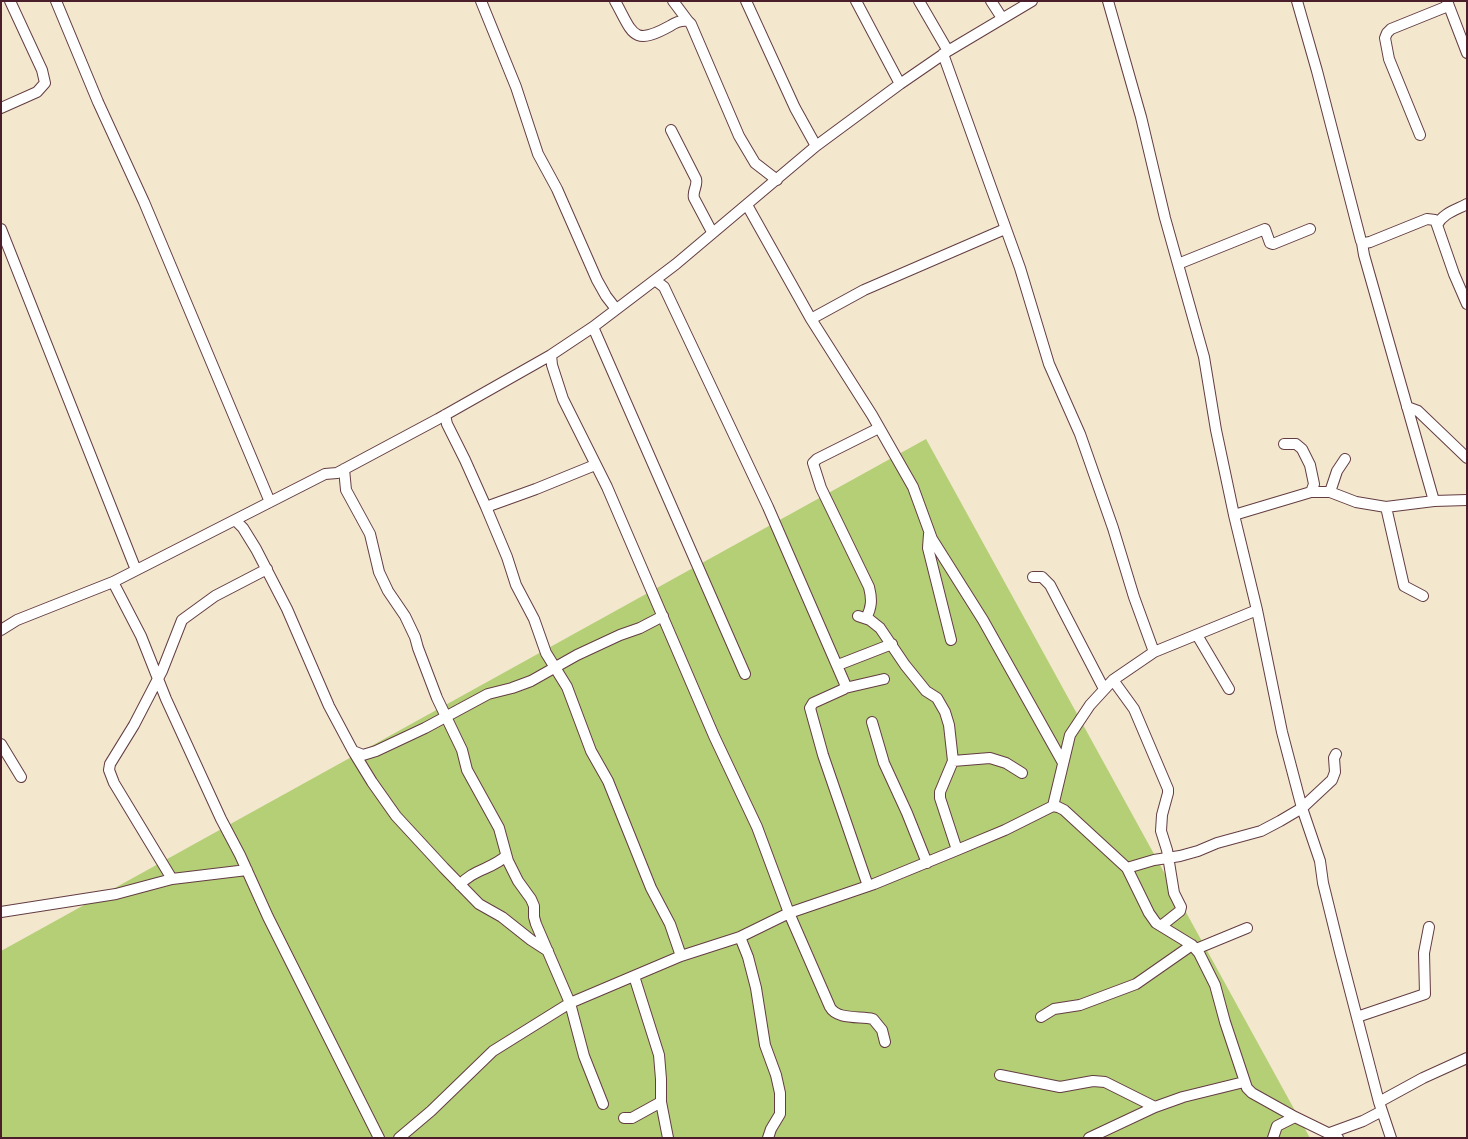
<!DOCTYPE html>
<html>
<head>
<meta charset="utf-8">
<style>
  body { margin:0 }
  #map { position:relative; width:1468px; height:1139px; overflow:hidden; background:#f3e7ce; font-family:Vollkorn,serif }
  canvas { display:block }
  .frame { position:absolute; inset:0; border:2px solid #4a1f2b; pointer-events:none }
</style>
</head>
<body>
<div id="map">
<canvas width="1468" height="1139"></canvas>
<div class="frame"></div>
</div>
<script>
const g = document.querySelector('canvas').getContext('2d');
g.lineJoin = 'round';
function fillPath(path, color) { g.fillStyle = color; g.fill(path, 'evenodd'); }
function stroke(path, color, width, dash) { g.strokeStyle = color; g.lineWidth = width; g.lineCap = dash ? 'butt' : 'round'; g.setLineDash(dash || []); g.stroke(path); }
fillPath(new Path2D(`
  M926,439L1310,1138H1V951Z`), '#b4cf76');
const minor = new Path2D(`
  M56,1L98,102L144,202L270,502
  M481,1L516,87L538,154L557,189L597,280L606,296L616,309
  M615,1C633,33 632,47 670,26C676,22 681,20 688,21L691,24L739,136L755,163L777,180
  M673,1L688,21
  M746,1L795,108L816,146
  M856,1L900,84
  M919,1L948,51
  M991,1L1002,18
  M1108,1L1141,117L1165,218L1204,357L1216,430L1234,515L1257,610L1282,732L1302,808L1320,861L1323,883L1340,952L1379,1102L1391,1138
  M1297,1L1317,71L1361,241L1365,243L1370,242L1427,219L1435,220L1437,225
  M1447,1L1467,53
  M943,54L1020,268L1049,364L1080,434L1113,528L1134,597L1154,652
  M1,108L37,92L45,83L42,70L10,1
  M671,130L696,179C698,186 692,191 694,198L712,232
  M1420,135L1389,59L1385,38L1387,33L1391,29L1448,6
  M1467,204C1456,210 1443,213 1437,225L1454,274L1467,304
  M747,205L811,319L872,415L913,487L932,539L983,620L1062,761
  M1,229L136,570
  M1362,243L1364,255L1434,501
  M1178,264L1265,229L1270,243L1273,244L1310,229
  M655,280L664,287L768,507L845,684L844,689L813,703L810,708L823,755L868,886
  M811,319L864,290L1005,229
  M593,327L745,674
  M551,355L552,365L563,399L607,487L714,736L757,827L789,913L830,1007C837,1020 860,1016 873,1019L882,1030L885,1042
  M1407,407L1418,411L1467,458
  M445,415L447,424L465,460L486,507L507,557L516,585L534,619L546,653L567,687L591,751L608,781L651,888L670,924L681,956
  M1284,444H1296L1302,449L1310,465L1314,484L1311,492
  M344,469L346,490L370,534L379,572L388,591L405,616L415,637L418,648L437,698L462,750L467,770L499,828L508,861L518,881L531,899L534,906V917L536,924L570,1003L584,1056L603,1104
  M1330,492L1337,471L1345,459
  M486,507L536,489L595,465
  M1386,507L1404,586L1423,596
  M1234,515L1311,492H1330L1356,502L1386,507L1434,501L1467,500
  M235,520L243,528L256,549L287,609L329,706L353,751L372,782L396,816L444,868L479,904L502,917L531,940L548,951
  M929,534L928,548L951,640
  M1033,577H1042L1050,585L1104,689
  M113,582L141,636L166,699L221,819L240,855L268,917L379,1138
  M858,616L870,620L880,628L905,665L926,691L937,698L945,712L949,725L953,761L940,792V798L957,850
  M866,618C872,607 872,599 869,587L821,488L813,463L817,459L879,428
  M1,630L17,620L113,582L325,474L337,473L438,419L551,355L593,327L676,264L816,146L900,84L948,51L1032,1
  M1197,635L1229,689
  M838,665L892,644
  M1113,680L1134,709L1168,789V793L1162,815L1161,831L1167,850L1174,893L1181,907L1180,911L1161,926
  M845,688L884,679
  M872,722L884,763L907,813L927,863
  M1,744L21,777
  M353,751L363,755L376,751L425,728L488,694L512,688L531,681L577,655L620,635L640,628L663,616
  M953,761L990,758L1006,763L1022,773
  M1053,806L1070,735L1090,705L1113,680L1154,652L1257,610
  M1127,868L1154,860L1180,856L1198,851L1217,843L1261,831L1280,821L1302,808L1332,780L1335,772L1334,758L1336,754
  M172,879L114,783L109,770L110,764L134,725L162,671L182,620L215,596L267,569
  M460,885C472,870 492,869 506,856
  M1,912L116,894L172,879L247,870
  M740,937L748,957L756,988L765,1045L776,1075L780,1093V1114L771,1129L768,1138
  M1196,949L1247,928
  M634,976L659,1055L661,1079V1102L668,1138
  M1041,1017L1054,1009L1080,1005L1136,984L1192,945
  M1357,1017L1425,994L1424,953L1429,927
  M1000,1075L1060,1087L1093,1081L1105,1082L1155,1107
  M1379,1102L1423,1078L1467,1058
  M624,1118H632L661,1102
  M1330,1133L1363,1121L1382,1111
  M399,1138L431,1111L493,1051L570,1003L681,956L740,937L789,913L874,884L957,850L1005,830L1053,806L1058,807L1064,810L1127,868L1149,913L1156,923L1192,945L1199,953L1215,985L1225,1022L1247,1088L1252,1093L1295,1117L1338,1138
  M1089,1138L1155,1107L1183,1097L1244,1082
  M1273,1138L1277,1126L1295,1117`);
stroke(minor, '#633d43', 12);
stroke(minor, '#fff', 10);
</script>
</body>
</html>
